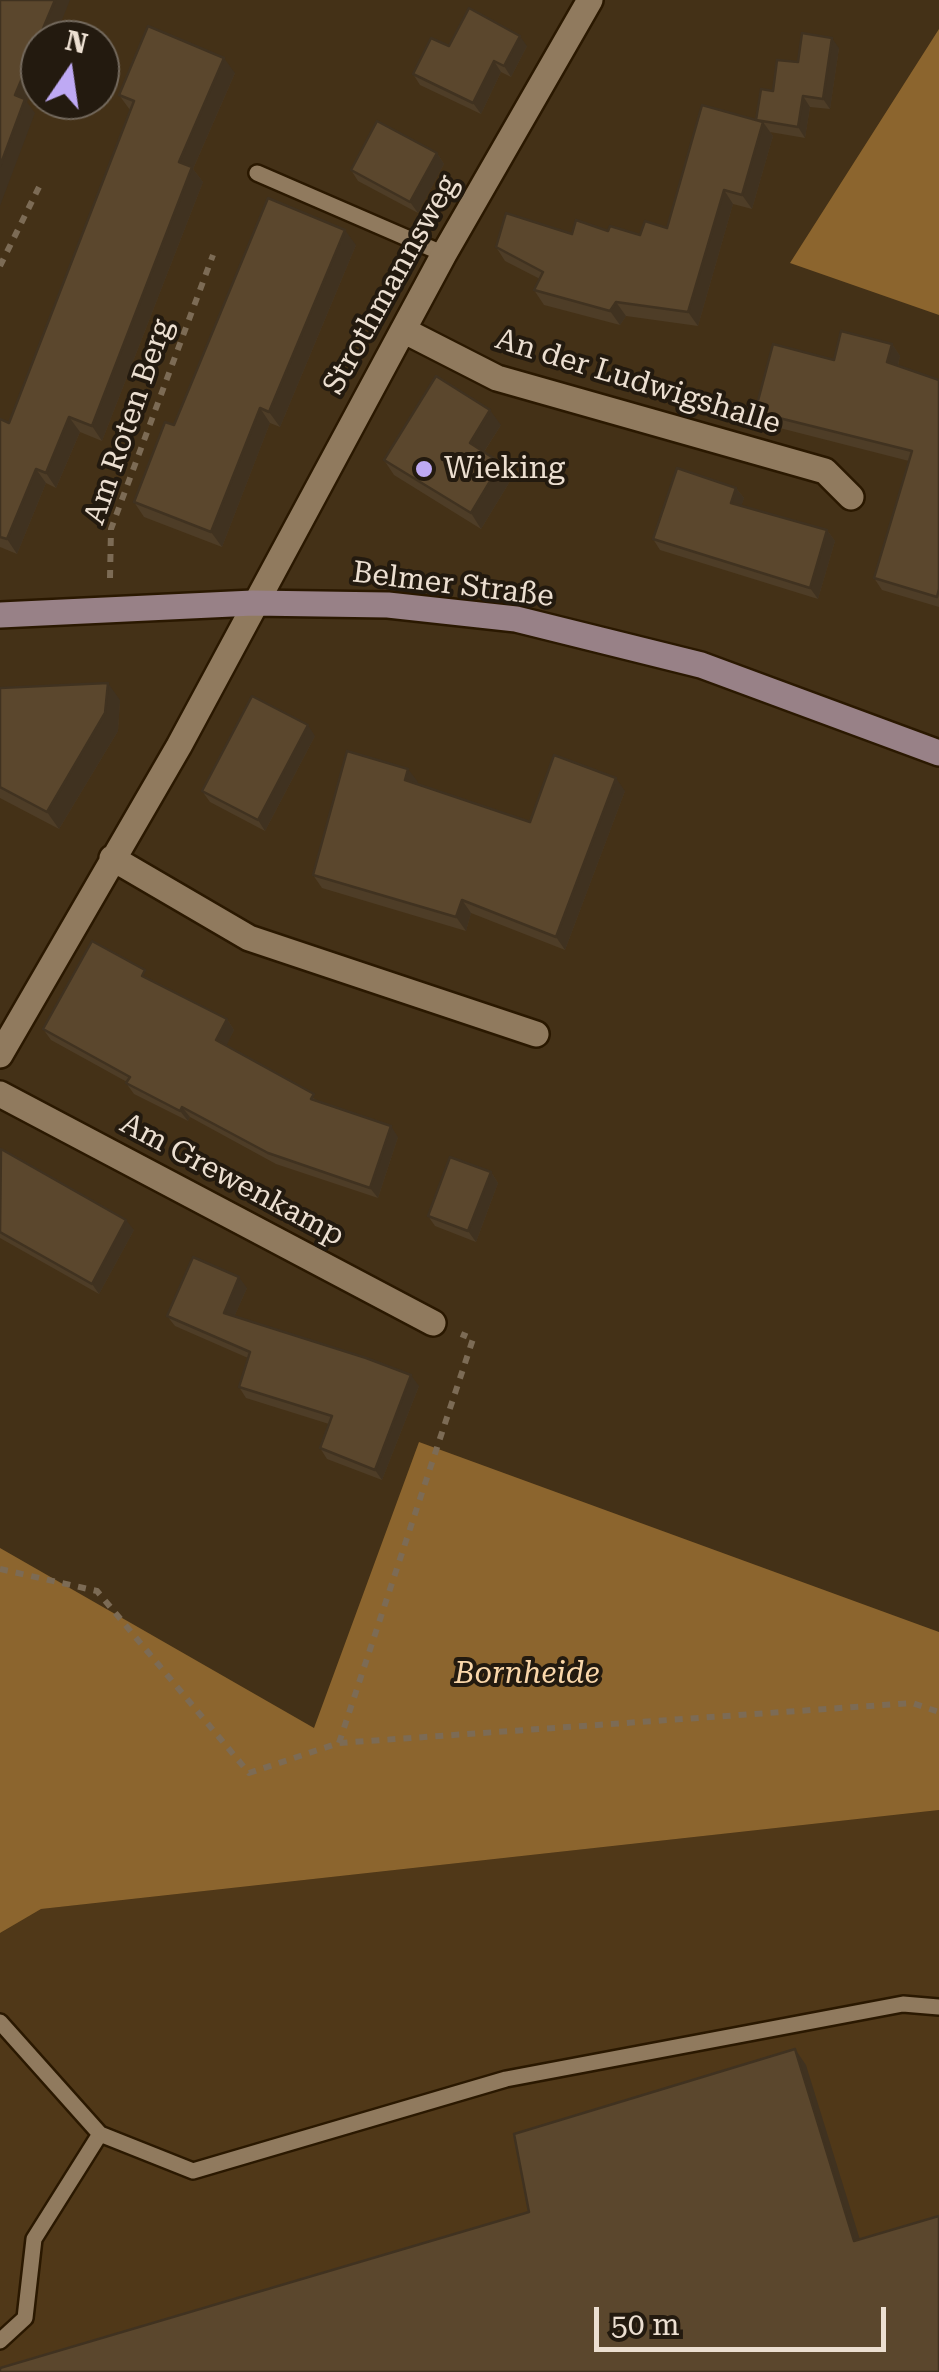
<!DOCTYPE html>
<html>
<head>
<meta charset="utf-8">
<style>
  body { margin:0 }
  #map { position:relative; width:939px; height:2372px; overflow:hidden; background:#443117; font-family:"Roboto Serif",serif }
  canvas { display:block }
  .north { position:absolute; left:20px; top:20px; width:100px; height:100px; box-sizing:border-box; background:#231a0f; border:2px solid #73695d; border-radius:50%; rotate:13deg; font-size:28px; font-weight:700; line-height:40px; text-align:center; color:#ecdfd1 }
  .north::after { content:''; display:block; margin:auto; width:35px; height:45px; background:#bea9f4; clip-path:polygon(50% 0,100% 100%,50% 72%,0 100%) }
  .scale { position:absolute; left:594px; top:2307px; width:292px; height:45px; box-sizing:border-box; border:5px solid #ecdfd1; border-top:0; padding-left:12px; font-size:30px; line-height:35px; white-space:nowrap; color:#ecdfd1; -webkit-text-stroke:8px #231a0f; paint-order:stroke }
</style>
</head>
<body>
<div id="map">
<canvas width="939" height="2372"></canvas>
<div class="north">N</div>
<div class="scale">50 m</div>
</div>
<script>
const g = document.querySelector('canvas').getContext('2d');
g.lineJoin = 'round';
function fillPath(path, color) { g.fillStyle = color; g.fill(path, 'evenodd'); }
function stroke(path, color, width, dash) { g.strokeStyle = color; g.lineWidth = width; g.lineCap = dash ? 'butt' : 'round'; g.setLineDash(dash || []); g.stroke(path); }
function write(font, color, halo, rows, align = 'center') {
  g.font = font + ' "Roboto Serif",serif'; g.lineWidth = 8; g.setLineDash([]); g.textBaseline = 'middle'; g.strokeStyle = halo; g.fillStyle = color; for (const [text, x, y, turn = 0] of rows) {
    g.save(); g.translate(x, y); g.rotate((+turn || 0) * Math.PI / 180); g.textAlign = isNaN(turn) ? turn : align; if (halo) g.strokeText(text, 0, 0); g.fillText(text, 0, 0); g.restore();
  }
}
fillPath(new Path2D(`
  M939,1810V2372H0V1933L41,1909Z`), '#503818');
fillPath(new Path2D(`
  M939,29V315L790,263Z
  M419,1442L939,1632V1810L41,1909L0,1933V1548L314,1728Z`), '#8c652e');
const lane = new Path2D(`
  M257,173L444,254
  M0,2022L100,2134L193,2171L506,2079L903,2004L939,2007
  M0,2341L25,2318L34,2239L100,2134`);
const street = new Path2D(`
  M403,330L497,378L825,471L851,497
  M112,858L249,938L536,1034
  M0,1055L179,746L444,254L590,0
  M0,1094L433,1323`);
const secondary = new Path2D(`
  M0,615L253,603L388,605L516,619L701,665L939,753`);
stroke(lane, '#2a1800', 20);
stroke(street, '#2a1800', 30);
stroke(secondary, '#2a1800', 30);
stroke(new Path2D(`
  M0,266L41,183
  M110,578L111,529L213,255
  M0,1569L97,1591L249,1773L339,1743L912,1703L939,1712
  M339,1743L473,1339L461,1334`), '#7c6b55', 6, [8, 8]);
stroke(lane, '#907a5e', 15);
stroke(street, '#907a5e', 25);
stroke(secondary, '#988187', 25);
fillPath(new Path2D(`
  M449,46H527L511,77L501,72L481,114L420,85L413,74Z
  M839,48L830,109L810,107L805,138L770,132L773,136L752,209L733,204L698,326L626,316L620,325L544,305L534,290L540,279L505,261L496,247L572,234L608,231L640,235L667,228L756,120L773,91L798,62Z
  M235,73L193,169L203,182L102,441L80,432L56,488L46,483L17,554L0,547V419L9,423L130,110L119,95Z
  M437,153L444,164L418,213L358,181L351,170Z
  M356,245L280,427L270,423L222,547L144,517L134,502L174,425Z
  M892,344L900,356L898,366L939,380V607L882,590L874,578L909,461L764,424L755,412L834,360Z
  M501,425L484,452L501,463L512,478L481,529L394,475L384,460Z
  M736,488L744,498L741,506L827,530L835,541L818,599L660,550L653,539Z
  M0,688L120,700L118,731L59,829L0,798Z
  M315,736L265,831L210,802L202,791Z
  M418,782L417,784L530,822L625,791L565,950L471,913L466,931L322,888L313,875Z
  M152,981L227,1019L234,1030L226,1046L320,1102L398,1137L378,1198L276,1164L190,1117L188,1121L134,1094L126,1083L127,1082L51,1040L43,1029Z
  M0,1150L134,1230L99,1294L0,1238Z
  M491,1172L498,1183L476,1242L435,1226L428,1216Z
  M247,1288L234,1317L419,1386L382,1480L327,1459L320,1448L329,1424L246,1398L239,1387L248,1358L175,1326L167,1316Z`), '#4e3d27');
fillPath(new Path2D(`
  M55,0H70L54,40H40V72L27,102L35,113L0,206V166L15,95Z
  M520,36L527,46L511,77L504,66Z
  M832,38L839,48L830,109L823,99Z
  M224,58L235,73L193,169L203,182L102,441L92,426L179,162Z
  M494,61L501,72L481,114L473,103Z
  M803,96L810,107L805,138L798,127Z
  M763,122L773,136L752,209L742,195Z
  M437,153L444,164L418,213L410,202Z
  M724,190L733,204L698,326L688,312Z
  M345,230L356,245L280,427L269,412Z
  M616,302L626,316L620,325L610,311Z
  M892,344L900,356L896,374L887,362Z
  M260,408L270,423L222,547L211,532Z
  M490,410L501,425L480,458L470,443Z
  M69,417L80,432L56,488L46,473Z
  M501,463L512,478L481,529L471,513Z
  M36,469L46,483L17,554L7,539Z
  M736,488L744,498L739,513L731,503Z
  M827,530L835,541L818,599L810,588Z
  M108,683L120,700L118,731L59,829L47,812Z
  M308,725L315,736L265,831L258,820Z
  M408,769L418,782L414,794L405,780Z
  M616,778L625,791L565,950L556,937Z
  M462,900L471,913L466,931L456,917Z
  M227,1019L234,1030L224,1051L216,1040Z
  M182,1107L190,1117L188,1121L180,1111Z
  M391,1126L398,1137L378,1198L370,1188Z
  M491,1172L498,1183L476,1242L468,1231Z
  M126,1220L134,1230L99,1294L92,1284Z
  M239,1277L247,1288L231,1324L224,1313Z
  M411,1375L419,1386L382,1480L375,1470Z
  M795,2049L806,2065L865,2256L854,2241Z`), '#403220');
const building = new Path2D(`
  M0,0H55L15,95L25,99L0,166Z
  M469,8L520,36L504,66L494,61L473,103L413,74L431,38L449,46Z
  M148,26L224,58L179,162L192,167L92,426L69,417L46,473L36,469L7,539L0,537V419L9,423L134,101L119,95Z
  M802,33L832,38L823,99L803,96L798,127L756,120L761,89L773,91L777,60L798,62Z
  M702,105L763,122L742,195L724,190L688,312L616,302L610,311L534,290L543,272L496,247L506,213L572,234L576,220L608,231L610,226L640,235L645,221L667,228Z
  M377,121L437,153L410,202L351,170Z
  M268,198L345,230L269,412L260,408L211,532L134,502L165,422L174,425Z
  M841,331L892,344L887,362L939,380V589L937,597L874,578L912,451L755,412L773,344L834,360Z
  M436,376L490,410L470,443L501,463L471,513L384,460Z
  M677,468L736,488L731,503L827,530L810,588L653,539Z
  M108,683L105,713L47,812L0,787V688Z
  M252,696L308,725L258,820L202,791Z
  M347,751L408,769L405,780L530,822L554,755L616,778L556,937L462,900L456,917L313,875Z
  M92,941L145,970L142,976L227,1019L216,1040L314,1094L311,1099L391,1126L370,1188L268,1153L182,1107L180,1111L126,1083L130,1077L43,1029Z
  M1,1149L126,1220L92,1284L0,1232Z
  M450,1157L491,1172L468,1231L428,1216Z
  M193,1257L239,1277L224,1313L366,1358L411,1375L375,1470L320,1448L332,1416L239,1387L250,1352L167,1316Z
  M795,2049L854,2241L939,2216V2372H0V2368L529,2212L514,2134Z`);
fillPath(building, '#5b472d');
stroke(building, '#403220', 2.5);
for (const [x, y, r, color] of [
  [424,469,10,"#bea9f4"]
]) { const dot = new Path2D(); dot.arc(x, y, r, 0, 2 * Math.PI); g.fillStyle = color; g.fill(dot); stroke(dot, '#231a0f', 4); }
write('30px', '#ecdfd1', '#231a0f', [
  ["Strothmannsweg",391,285,-61],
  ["An der Ludwigshalle",638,382,17],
  ["Am Roten Berg",129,422,-71],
  ["Belmer Straße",453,585,7],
  ["Am Grewenkamp",232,1180,28]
]);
write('30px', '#ecdfd1', '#231a0f', [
  ["Wieking",444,469]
], 'left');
write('italic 30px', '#fad7aa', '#231a0f', [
  ["Bornheide",527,1674]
]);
</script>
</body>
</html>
